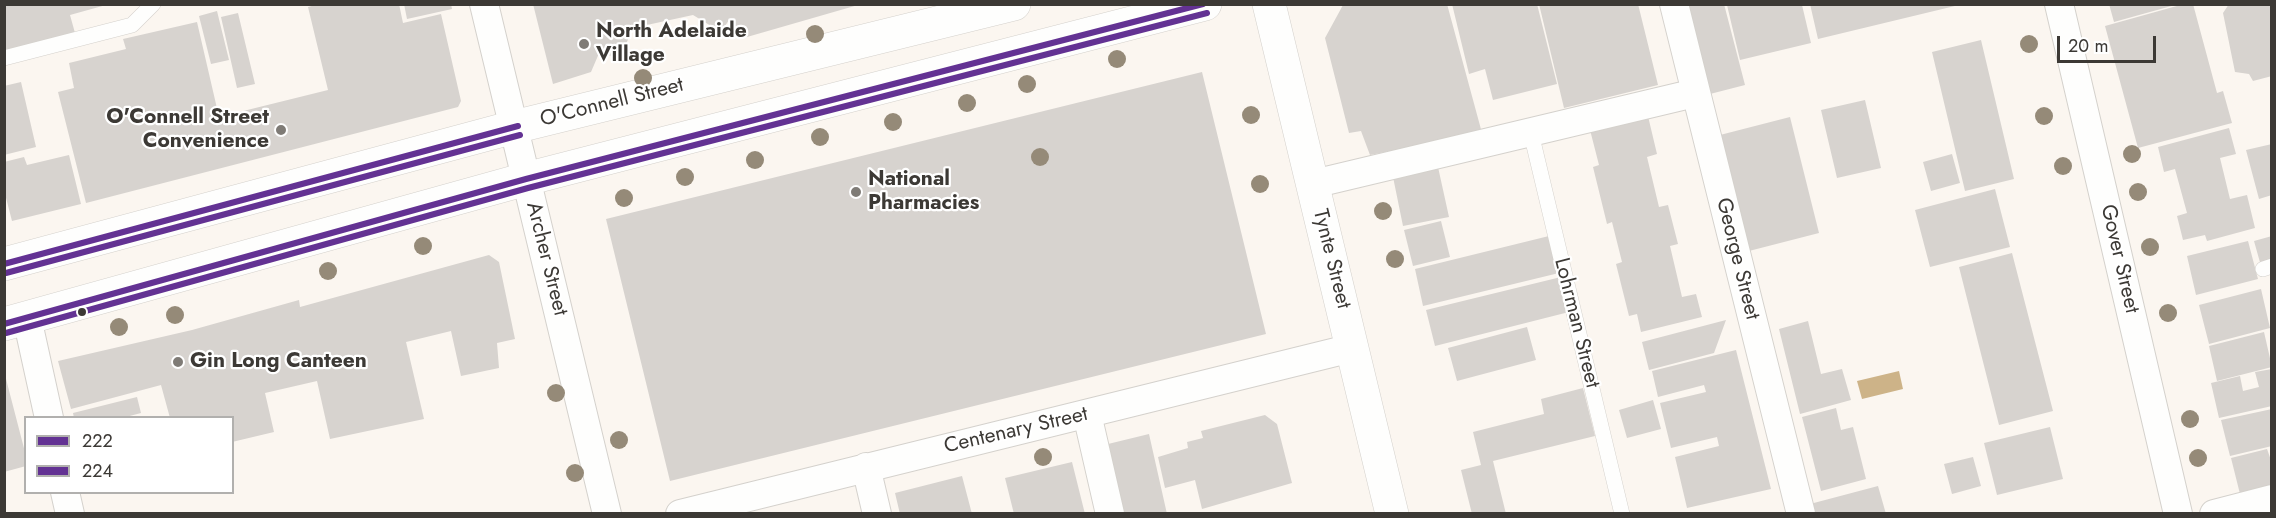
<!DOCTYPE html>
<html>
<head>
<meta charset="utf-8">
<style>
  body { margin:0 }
  #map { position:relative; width:2276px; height:518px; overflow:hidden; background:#fbf6f0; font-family:Jost,sans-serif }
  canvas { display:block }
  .frame { position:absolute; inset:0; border:6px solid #3c3935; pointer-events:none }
  .legend { position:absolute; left:24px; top:416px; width:210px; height:78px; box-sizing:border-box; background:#fff; border:2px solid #b1b0ae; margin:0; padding:8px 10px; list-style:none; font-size:18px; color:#3c3935 }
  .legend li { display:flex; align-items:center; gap:12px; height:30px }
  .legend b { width:30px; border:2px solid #b1b0ae }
  .scale { position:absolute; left:2057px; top:36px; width:99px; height:27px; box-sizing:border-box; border:3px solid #3c3935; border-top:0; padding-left:8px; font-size:18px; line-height:21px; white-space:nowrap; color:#3c3935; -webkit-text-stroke:4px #fff; paint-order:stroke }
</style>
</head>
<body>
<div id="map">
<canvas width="2276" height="518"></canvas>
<div class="frame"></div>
<ul class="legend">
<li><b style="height:8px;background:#633293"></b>222</li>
<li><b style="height:8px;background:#633293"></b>224</li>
</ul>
<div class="scale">20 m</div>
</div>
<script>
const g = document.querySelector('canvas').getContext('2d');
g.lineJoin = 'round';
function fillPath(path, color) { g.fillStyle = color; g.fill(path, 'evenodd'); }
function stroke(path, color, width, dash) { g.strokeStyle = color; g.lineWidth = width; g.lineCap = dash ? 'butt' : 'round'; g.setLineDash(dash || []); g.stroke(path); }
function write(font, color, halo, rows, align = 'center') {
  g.font = font + ' Jost,sans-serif'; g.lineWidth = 4.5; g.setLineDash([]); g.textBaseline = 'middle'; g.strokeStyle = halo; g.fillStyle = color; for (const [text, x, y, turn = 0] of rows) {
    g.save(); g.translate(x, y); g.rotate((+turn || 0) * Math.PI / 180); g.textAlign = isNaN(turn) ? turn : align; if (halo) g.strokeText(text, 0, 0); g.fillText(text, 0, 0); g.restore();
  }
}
fillPath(new Path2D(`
  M1899,371L1903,389L1862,399L1857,381Z`), '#cdb388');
fillPath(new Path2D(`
  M4,4H106V5L70,15L75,33L4,52Z
  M319,4H399L403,23L441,14L461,101L458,107L86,203L58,92L74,88L69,63L126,49L123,39L197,22L219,117L328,90L308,7Z
  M404,4H451L452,9L407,19Z
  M533,4H857L858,5L747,37L729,20L721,32L693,15L633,28L619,60L600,51L591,72L553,84Z
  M1447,4L1482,133L1370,155L1361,131L1349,133L1325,38L1343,5Z
  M1452,4H1537L1557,84L1493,100L1485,69L1469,74Z
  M1539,4H1638L1658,85L1564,108Z
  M1686,4H1724L1745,85L1710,94Z
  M1810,4H1958L1959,5L1818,39Z
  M2109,4H2175V5L2114,22Z
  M2184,4H2193L2217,93L2223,91L2232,123L2138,148L2105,26Z
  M2229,4H2272V76L2253,81L2249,74L2235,72L2223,13Z
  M1727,5H1802L1811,43L1740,60Z
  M217,11L229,60L211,64L199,16Z
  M238,13L255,84L237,88L221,17Z
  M1981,40L2014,179L1965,191L1932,52Z
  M1202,72L1266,334L670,481L606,219Z
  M21,82L36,147L4,155V86Z
  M1865,100L1881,168L1837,178L1821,110Z
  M1647,112L1657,154L1647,157L1659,207L1668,205L1678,244L1670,246L1682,297L1696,294L1702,317L1641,332L1637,314L1629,316L1616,264L1622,262L1612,222L1607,224L1593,167L1599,165L1589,126Z
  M1790,117L1819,233L1749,251L1720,135Z
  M2229,128L2236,154L2220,158L2230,199L2247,195L2255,228L2207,241L2205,235L2183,240L2177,216L2187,213L2175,169L2164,172L2158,147Z
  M2272,144V195L2259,199L2246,150Z
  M1952,154L1960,183L1931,191L1923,162Z
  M69,155L81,204L12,221L4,190V162L24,157L27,165Z
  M1438,167L1449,217L1403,226L1393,177Z
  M1995,189L2010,247L1930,267L1915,210Z
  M1441,221L1450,257L1413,266L1404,230Z
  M1549,236L1559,273L1423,306L1415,269Z
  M2272,236V263L2261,266L2254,241Z
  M2248,241L2258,279L2196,295L2187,256Z
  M2012,253L2053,411L1999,425L1959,267Z
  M489,255L499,262L515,339L497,343L499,368L461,376L451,331L406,342L424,419L330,439L317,381L265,393L274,432L232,442V418H170L161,385L71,409L58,361L192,330L299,300L300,307Z
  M1561,277L1569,312L1435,346L1426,310Z
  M2261,289L2270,328L2209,344L2199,305Z
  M1726,320L1714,353L1649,370L1642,342Z
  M1808,321L1821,374L1842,369L1851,400L1800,414L1779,329Z
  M1527,327L1536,360L1457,381L1448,348Z
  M2264,332L2272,367L2217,381L2209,346Z
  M1736,350L1771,489L1687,508L1675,457L1719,446L1717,437L1671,448L1660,403L1706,392L1704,385L1658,397L1652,371Z
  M2272,369V406L2219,418L2211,383L2240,376L2243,391L2259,387L2255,372Z
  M5,375L26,456V466L4,472Z
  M1583,388L1595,436L1493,461L1506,514H1472L1461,470L1481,465L1473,432L1544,414L1541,399Z
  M137,397L141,413L122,418H74L73,413Z
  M1653,400L1661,429L1627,438L1619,410Z
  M1836,408L1841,430L1853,427L1866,479L1821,491L1802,417Z
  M2272,409V446L2230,456L2221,420Z
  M1265,415L1277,424L1292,483L1202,509L1195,480L1165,488L1158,457L1188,448L1187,442L1203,438L1201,431Z
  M2050,427L2063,479L1997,495L1984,443Z
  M1149,434L1167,514H1124L1108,444Z
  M2267,449L2272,463V486L2240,494L2231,458Z
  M1973,457L1981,486L1952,494L1944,464Z
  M1072,462L1085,514H1014L1005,478Z
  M962,476L972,514H900L895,493Z
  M1878,486L1886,514H1813L1810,504Z`), '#d7d3cf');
const service = new Path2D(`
  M4,58L132,25L153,4
  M1531,133L1622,514
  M2263,269L2272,266`);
const minor = new Path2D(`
  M484,4L607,514
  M1674,4L1801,514
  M2059,4L2178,514
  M1313,184L1695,93
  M27,318L49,418
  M1087,414L1110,514
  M866,467L877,514
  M65,492L70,514
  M680,514L1352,348
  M2214,514L2272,499`);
const tertiary = new Path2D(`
  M1269,4L1392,514`);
const secondary = new Path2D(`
  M4,264L514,127L1014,4
  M4,324L526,179L1205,4`);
stroke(service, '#d4d1cc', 16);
stroke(minor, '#d4d1cc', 30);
stroke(tertiary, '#d4d1cc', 34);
stroke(secondary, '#d4d1cc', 34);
stroke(service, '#fefefd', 15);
stroke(minor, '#fefefd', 28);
stroke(tertiary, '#fefefd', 33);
stroke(secondary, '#fefefd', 33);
stroke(new Path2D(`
  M4,264L518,126
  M4,324L526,179L1203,4`), '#633293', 6);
stroke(new Path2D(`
  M6,273L520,135
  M6,333L528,188L1207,13`), '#633293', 6);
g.fillStyle = '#958a78';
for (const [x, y] of [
  [815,34],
  [2029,44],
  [1117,59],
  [643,78],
  [1027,84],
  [967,103],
  [1251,115],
  [2044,116],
  [893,122],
  [820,137],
  [2132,154],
  [1040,157],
  [755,160],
  [2063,166],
  [685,177],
  [1260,184],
  [2138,192],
  [624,198],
  [1383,211],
  [423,246],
  [2150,247],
  [1395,259],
  [328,271],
  [2168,313],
  [175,315],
  [119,327],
  [556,393],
  [2190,419],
  [619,440],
  [1043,457],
  [2198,458],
  [575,473]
]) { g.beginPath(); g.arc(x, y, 9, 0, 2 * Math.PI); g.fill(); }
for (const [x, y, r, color] of [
  [584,44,6,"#7f7b76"],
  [281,130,6,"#7f7b76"],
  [856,192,6,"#7f7b76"],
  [82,312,5,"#3c3935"],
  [178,362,6,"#7f7b76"]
]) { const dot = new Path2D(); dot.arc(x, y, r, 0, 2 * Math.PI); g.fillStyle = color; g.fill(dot); stroke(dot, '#fff', 2); }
write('bold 21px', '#3c3935', '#fff', [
  ["North Adelaide",596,32],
  ["Village",596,56],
  ["O'Connell Street",269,118,"right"],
  ["Convenience",269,142,"right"],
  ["National",868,180],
  ["Pharmacies",868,204],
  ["Gin Long Canteen",190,362]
], 'left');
write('21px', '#3c3935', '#fff', [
  ["O'Connell Street",612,103,-14],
  ["Archer Street",546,259,76],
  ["Tynte Street",1331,259,76],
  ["George Street",1737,259,76],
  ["Gover Street",2119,259,77],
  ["Lohrman Street",1576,323,76],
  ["Centenary Street",1016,431,-13]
]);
</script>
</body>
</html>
